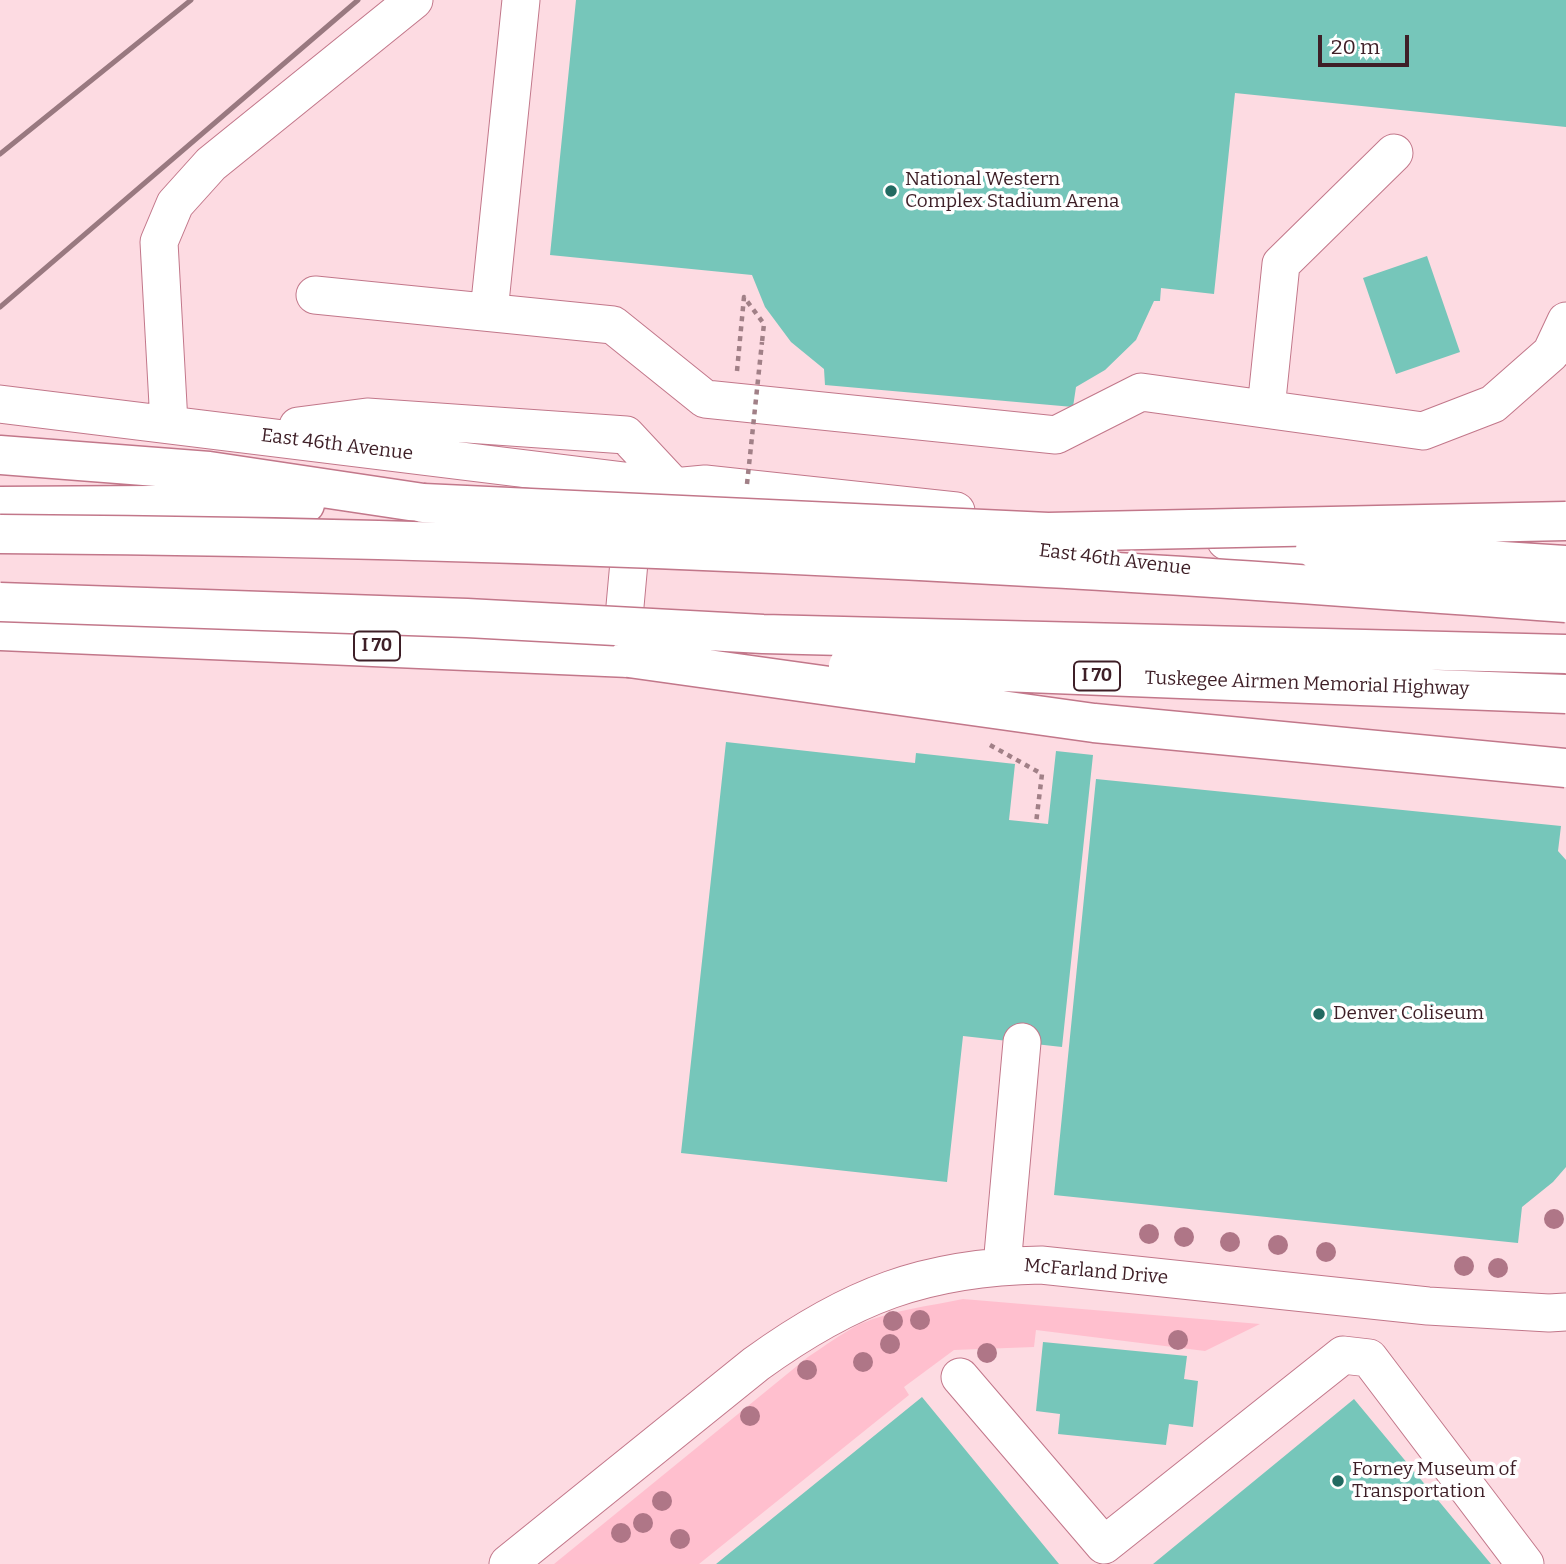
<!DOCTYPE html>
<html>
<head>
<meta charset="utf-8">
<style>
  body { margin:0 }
  #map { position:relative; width:1566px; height:1564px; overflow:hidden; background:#fddbe2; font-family:Bitter,serif }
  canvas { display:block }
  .scale { position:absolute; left:1318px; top:35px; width:91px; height:32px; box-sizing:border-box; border:4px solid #3e1f27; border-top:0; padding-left:9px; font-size:21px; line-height:24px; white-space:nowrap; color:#3e1f27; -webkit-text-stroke:5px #fff; paint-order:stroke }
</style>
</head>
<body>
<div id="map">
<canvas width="1566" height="1564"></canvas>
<div class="scale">20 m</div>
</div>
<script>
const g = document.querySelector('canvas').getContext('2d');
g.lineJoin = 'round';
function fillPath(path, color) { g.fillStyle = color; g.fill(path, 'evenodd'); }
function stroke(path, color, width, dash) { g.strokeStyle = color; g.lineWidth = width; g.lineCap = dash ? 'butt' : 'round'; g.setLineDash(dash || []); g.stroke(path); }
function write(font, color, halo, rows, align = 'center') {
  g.font = font + ' Bitter,serif'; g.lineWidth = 7; g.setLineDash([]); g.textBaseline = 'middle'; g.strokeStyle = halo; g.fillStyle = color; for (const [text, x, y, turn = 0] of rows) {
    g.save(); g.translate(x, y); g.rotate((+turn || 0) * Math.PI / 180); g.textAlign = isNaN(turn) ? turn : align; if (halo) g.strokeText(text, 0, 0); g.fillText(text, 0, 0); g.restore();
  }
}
fillPath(new Path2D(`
  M963,1299L1260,1324L1205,1351L1036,1330L1034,1347L954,1350L904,1387L909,1395L699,1564H554L808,1357C825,1346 842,1333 860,1324C892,1310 930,1306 963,1299Z`), '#ffbfce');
fillPath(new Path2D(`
  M576,0H1566V127L1235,93L1214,294L1161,288L1160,301H1154L1136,340L1105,370L1076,387L1073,407L825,385L824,369L791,342L765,307L752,275L550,255Z
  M1427,256L1460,352L1396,374L1363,278Z
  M726,742L915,763L916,753L1015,764L1009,820L1048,824L1056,751L1093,755L1062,1047L963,1036L947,1182L681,1153Z
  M1096,779L1561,826L1558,851L1566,860V1167L1553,1182L1522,1207L1518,1243L1054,1195Z
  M1043,1342L1187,1356L1184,1379L1198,1381L1193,1427L1169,1424L1166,1445L1058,1434L1060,1414L1036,1411Z
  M922,1397L1059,1564H716Z
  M1354,1399L1491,1564H1153Z`), '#76c6ba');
const minor = new Path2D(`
  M315,295L613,325L705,399L1056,435L1141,392L1423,431L1493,404L1551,353L1566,321
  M489,312L521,0
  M0,404L673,487L705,484L956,511
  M1266,409L1281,264L1394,153
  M169,423L159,242L175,204L211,164L414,0
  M298,426L367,417L626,435L682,495
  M1226,541L1346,554
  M624,617L633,518
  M1002,1266L1022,1042
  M960,1377L1104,1545L1343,1355L1369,1358L1525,1564
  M508,1564L756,1364C850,1296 925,1267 1041,1265L1428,1306L1549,1313L1566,1312`);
const highway = new Path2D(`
  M0,455L209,471L423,503
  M0,506L305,504
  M0,631L629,658`);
stroke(minor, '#c2778a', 39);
stroke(highway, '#c2778a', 41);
stroke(new Path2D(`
  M737,371L744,297L764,324L762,342`), '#a18087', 4.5, [5, 5]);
stroke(minor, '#fff', 37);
stroke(highway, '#fff', 38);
stroke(new Path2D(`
  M0,154L191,0
  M0,307L358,0`), '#997980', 5);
const highwayBridge = new Path2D(`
  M423,503L1048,532L1566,521
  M0,534C349,536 699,548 1047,568C1220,577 1393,591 1566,603
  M1315,549L1566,565
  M0,602L467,618L763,634L1566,654
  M629,658L1094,723L1566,768
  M848,666L1566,694`);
stroke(highwayBridge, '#c2778a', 41, []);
stroke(new Path2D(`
  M747,484L762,342
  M990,745L1042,774L1036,823`), '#a18087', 4.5, [5, 5]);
stroke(highwayBridge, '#fff', 38);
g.fillStyle = '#af7687';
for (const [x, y] of [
  [1554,1219],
  [1149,1234],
  [1184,1237],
  [1230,1242],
  [1278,1245],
  [1326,1252],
  [1464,1266],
  [1498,1268],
  [920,1320],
  [893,1321],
  [1178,1340],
  [890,1344],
  [987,1353],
  [863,1362],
  [807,1370],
  [750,1416],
  [662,1501],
  [643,1523],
  [621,1533],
  [680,1539]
]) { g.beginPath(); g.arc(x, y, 10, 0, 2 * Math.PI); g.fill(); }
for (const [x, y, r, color] of [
  [891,191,7,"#226a61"],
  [1319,1014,7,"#226a61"],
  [1338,1481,7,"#226a61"]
]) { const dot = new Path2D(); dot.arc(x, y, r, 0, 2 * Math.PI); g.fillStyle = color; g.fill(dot); stroke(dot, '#fff', 2.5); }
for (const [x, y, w] of [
  [377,646,46],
  [1097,676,46]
]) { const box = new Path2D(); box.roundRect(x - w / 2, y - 14.5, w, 29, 5); g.fillStyle = '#fff'; g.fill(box); stroke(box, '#3e1f27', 2); }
write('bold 18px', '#3e1f27', null, [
  ["I 70",377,646],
  ["I 70",1097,676]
]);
write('19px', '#3e1f27', '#fff', [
  ["National Western",905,180],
  ["Complex Stadium Arena",905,202],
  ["Denver Coliseum",1333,1014],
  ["Forney Museum of",1352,1470],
  ["Transportation",1352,1492]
], 'left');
write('19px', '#3e1f27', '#fff', [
  ["East 46th Avenue",337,445,7],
  ["East 46th Avenue",1115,560,7],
  ["Tuskegee Airmen Memorial Highway",1307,684,2],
  ["McFarland Drive",1096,1272,5]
]);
</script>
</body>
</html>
